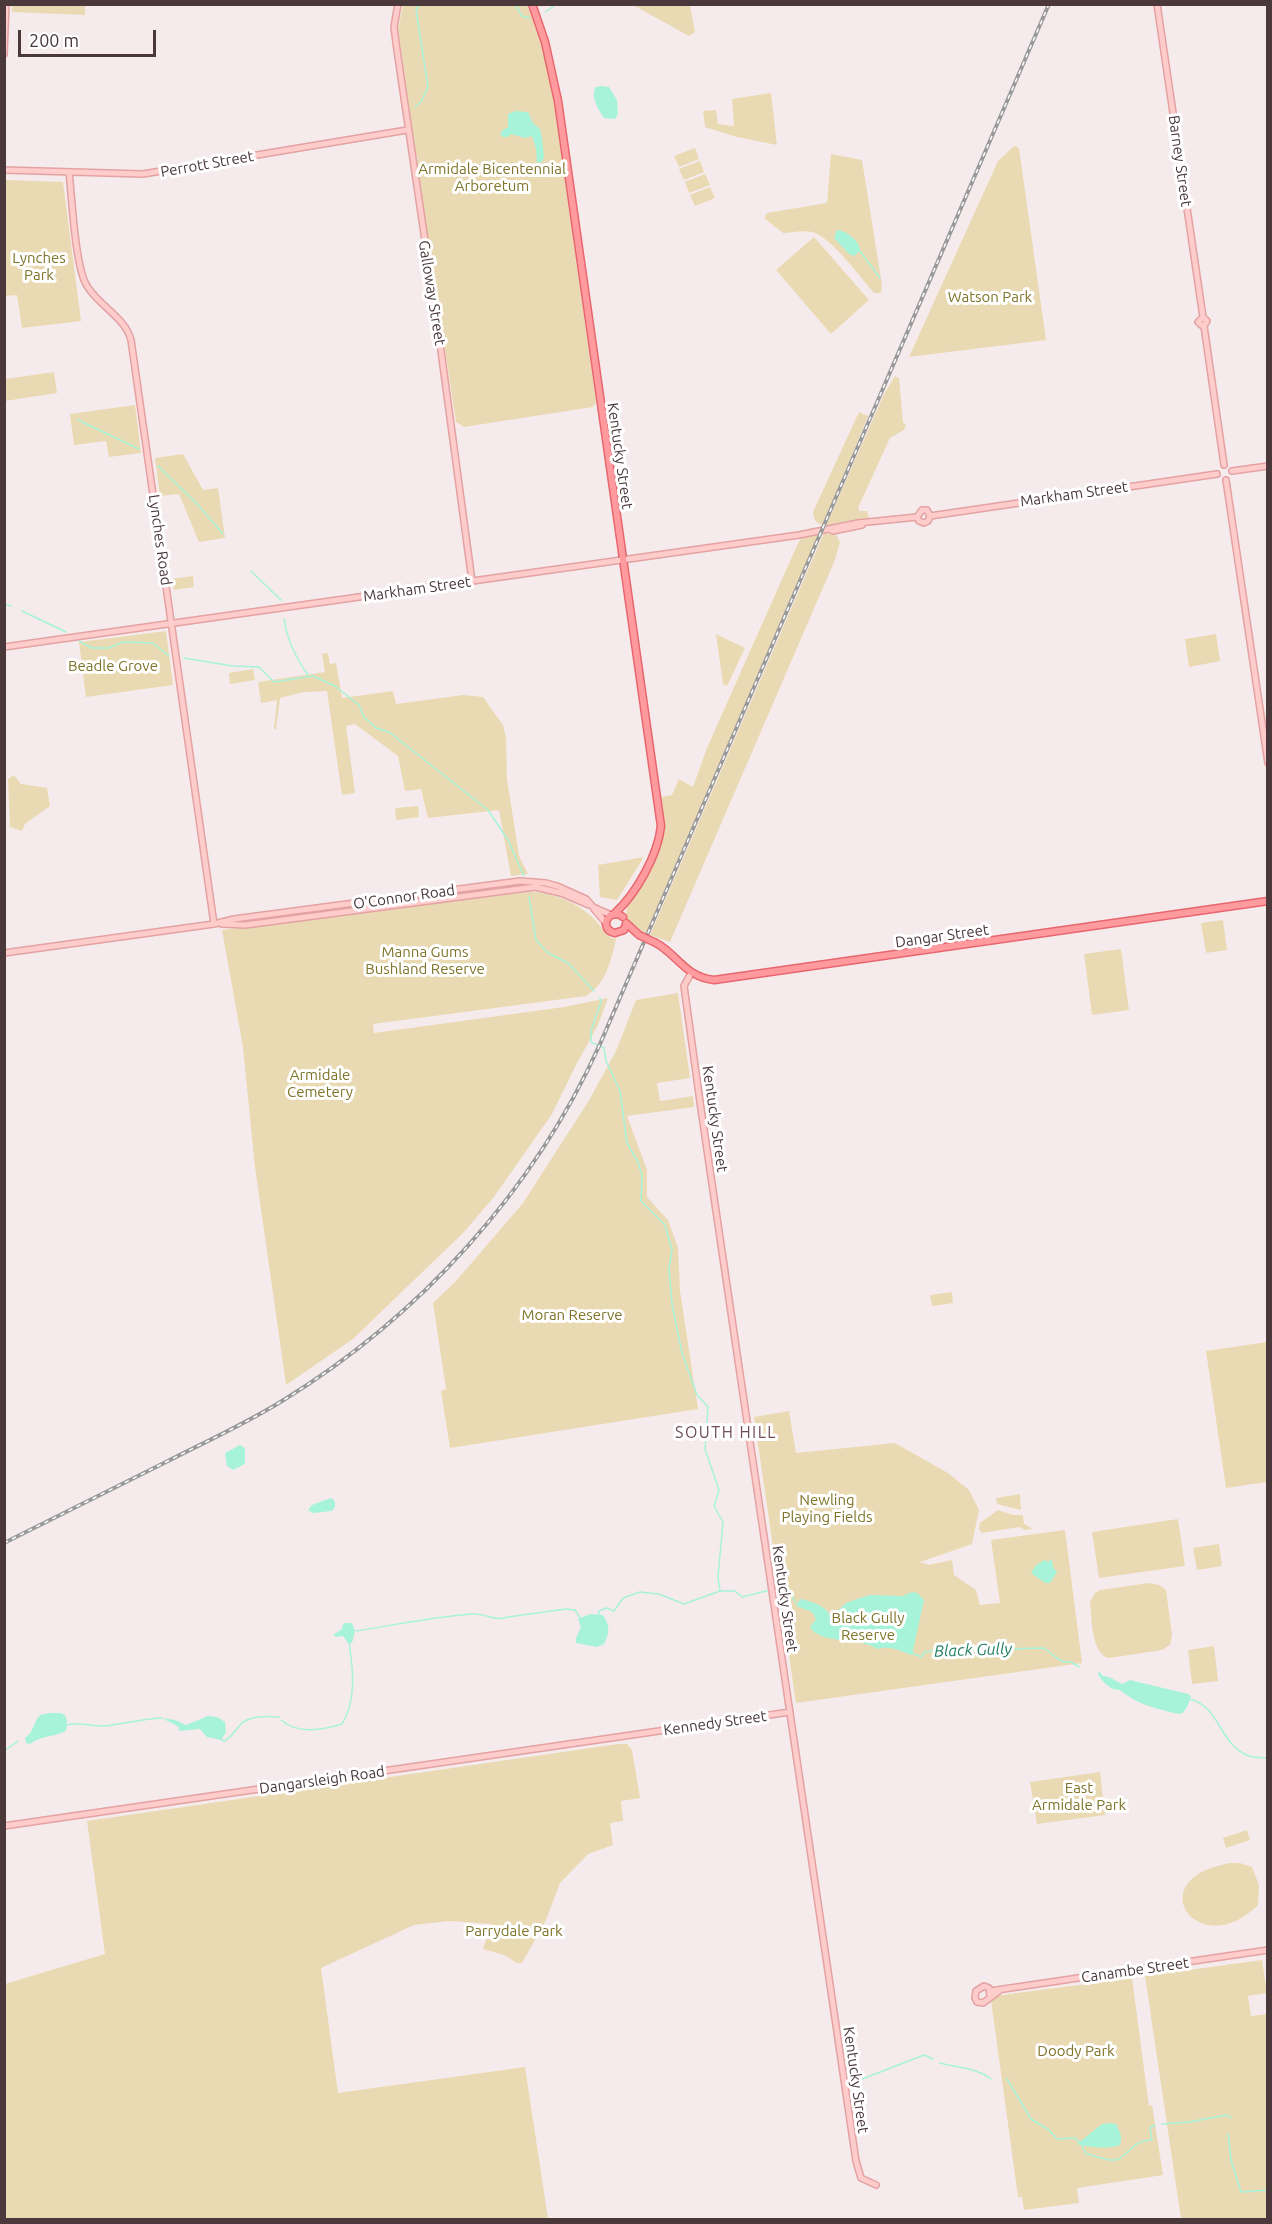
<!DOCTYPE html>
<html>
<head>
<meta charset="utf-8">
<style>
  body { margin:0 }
  #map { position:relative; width:1272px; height:2224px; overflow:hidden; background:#f6ebec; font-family:Ubuntu,sans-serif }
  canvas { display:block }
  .frame { position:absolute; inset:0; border:6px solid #4a383b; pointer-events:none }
  .scale { position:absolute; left:18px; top:30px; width:138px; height:27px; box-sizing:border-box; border:3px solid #4a383b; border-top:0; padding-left:8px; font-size:18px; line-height:21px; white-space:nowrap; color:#4a383b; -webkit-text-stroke:4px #fff; paint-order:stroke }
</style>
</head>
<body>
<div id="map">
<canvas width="1272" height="2224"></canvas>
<div class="frame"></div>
<div class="scale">200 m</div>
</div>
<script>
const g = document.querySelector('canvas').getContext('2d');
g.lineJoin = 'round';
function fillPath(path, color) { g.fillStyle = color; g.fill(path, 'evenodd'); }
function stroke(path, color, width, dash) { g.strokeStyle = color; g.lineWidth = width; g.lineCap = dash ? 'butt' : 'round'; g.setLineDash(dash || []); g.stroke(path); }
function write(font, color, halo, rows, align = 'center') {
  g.font = font + ' Ubuntu,sans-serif'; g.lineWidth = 6; g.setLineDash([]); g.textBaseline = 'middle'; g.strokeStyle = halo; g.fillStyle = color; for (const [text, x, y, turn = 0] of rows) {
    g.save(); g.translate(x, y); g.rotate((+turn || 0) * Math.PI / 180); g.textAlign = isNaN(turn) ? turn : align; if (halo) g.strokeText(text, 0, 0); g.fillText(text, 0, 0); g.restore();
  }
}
fillPath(new Path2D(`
  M12,5H85V15L12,12Z
  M403,5H527L543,46L550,74L596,402L593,407L464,427L456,422L417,167L418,157H416L398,29Z
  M633,5H690L695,32L689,36Z
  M771,93L777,145L737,137L705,127L703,111L716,110L718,124L734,126L732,99Z
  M1014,146L1019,148L1046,340L909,357L998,161Z
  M695,148L699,159L679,167L674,156Z
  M831,154L862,160L882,285L881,293H874C862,279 829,235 812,232C803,230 792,233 783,233L764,218L767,213L827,203Z
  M700,161L704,172L684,180L679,169Z
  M705,174L710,185L689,193L685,182Z
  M5,180L63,182L81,321L22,328L17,295L5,296Z
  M710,187L715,198L695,206L690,195Z
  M814,237L869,300L831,334L776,270Z
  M54,372L57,393L5,401V379Z
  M895,376L899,378L903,422L906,425L904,430L890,438L858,508L860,511H867L869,518L826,526L884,394Z
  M135,405L141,453L109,457L106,441L74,445L70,414Z
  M859,412L868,416L823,525C815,523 814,520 813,512Z
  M183,454L203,490L218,488L225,538L199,542L179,494L160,496L155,458Z
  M824,533L836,535L840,542L835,560L670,942L650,935Z
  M818,535L646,933C629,930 619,913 633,899C657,857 669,847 661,797L672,795L679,779L693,787L707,748L799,541L803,537Z
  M193,576L194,587L174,590L172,579Z
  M166,631L173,685L86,697L79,642Z
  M716,634L745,648L727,686L723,684Z
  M1216,634L1220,661L1189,667L1185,639Z
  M328,653L330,664L336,663L342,698L393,691L396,704L463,695L483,697L503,725L506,738L507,779L519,856L528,874L511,876L499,810L428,818L421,789L405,791L398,756L355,724L346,726L355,793L342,795L327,691L304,692L280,698L276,729H274L277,700L261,703L258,682L325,672L322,654Z
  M253,669L255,680L230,684L229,673Z
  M14,775L21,784L47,788L50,806L25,824L22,831L10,827L8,779Z
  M418,806L419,817L396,820L395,808Z
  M644,857L617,900L600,897L598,865Z
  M527,892C549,891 575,901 592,917C599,923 604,932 611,938L616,939C611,961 606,984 586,996L373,1024L374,1033L564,1007L608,998L598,1025L575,1067L552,1114L494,1197L463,1233L353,1339L286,1385L255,1167L243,1047L222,930Z
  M1223,920L1227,950L1206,953L1201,923Z
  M1121,949L1129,1010L1092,1015L1084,954Z
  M678,993L690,1078L657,1083L660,1101L693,1096L694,1107L627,1116L647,1170V1197L668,1220L678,1248L680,1291L698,1409L450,1448L441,1391L446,1389L433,1303L456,1281L523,1203L588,1102L616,1051L636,1000Z
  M952,1292L953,1303L932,1306L930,1295Z
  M1267,1342V1482L1226,1488L1206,1351Z
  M789,1411L796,1453L895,1443L948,1473L969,1490L979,1510L972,1544L920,1562L929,1565L952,1560L954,1575L976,1590L980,1605L1000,1603L991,1540L1065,1530L1082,1663L796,1703L754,1417Z
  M1020,1494L1021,1510L997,1504L996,1498Z
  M998,1510L1013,1515H1023L1024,1524L1033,1529L1025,1530L1019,1527L982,1533L979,1529L980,1523Z
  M1178,1519L1185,1566L1099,1578L1092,1532Z
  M1219,1544L1222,1566L1197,1570L1193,1548Z
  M1149,1583L1159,1585L1166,1590L1172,1635L1170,1645L1162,1650L1109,1658C1091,1654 1092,1618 1090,1602L1095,1593L1100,1590Z
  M1214,1646L1218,1681L1192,1684L1188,1650Z
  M618,1744H627L632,1750L640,1798L621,1801L623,1821L610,1823L613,1845L588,1854L560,1883L546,1920L522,1963H517L504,1955L483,1949L492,1924L449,1921L414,1925L321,1968L338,2093L525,2067L548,2219L5,2220V1984L105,1954L87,1821Z
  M1100,1772L1105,1815L1037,1824L1030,1782Z
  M1247,1830L1250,1840L1226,1848L1223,1838Z
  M1229,1863H1240L1252,1867L1259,1885L1258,1905C1208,1955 1156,1902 1198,1874C1207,1868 1218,1866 1229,1863Z
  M1262,1960L1267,1993L1248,1996L1251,2016L1267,2014V2219H1181L1145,1976Z
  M1132,1978L1149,2106L1152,2105L1163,2175L1077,2188L1079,2203L1024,2210L1022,2197H1018L991,2000L994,1996Z`), '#eadab3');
fillPath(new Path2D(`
  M601,86L609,87L617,100L618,114L615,119L604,118C598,109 590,96 596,87Z
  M515,111L528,112L533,123L540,129L542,138L544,157L542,162L537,163L536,149L532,136L525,138L511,134L508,137H503L500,134L503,130L508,127V114Z
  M837,230C847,231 860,241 860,251L854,256L849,254L834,238Z
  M240,1445L245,1448V1464L233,1470L227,1466L225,1453Z
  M331,1498L335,1501V1507L332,1511L313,1513L308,1510L312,1505Z
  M1052,1559L1053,1567L1057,1572L1050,1583H1045L1031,1573L1036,1565L1045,1560L1048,1562Z
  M912,1592L917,1593L924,1600L912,1655C900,1651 891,1645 877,1649C858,1636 820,1645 810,1627L816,1619L812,1612L796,1606L800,1599C811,1601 824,1605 830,1615L834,1614L846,1603L869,1595L903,1596Z
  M590,1614L603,1615C610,1626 610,1632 604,1644L597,1647L576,1643V1638L581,1627L578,1619Z
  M346,1623H352L355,1631L352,1643H348L343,1636L336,1637L333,1635L342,1629L343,1624Z
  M1099,1671L1103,1676L1109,1677L1122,1684L1130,1680L1188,1694L1191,1696L1188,1705L1183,1713L1178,1714C1157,1709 1136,1704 1120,1690C1110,1690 1102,1682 1098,1674Z
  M49,1713H60L65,1715L67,1721L66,1731C54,1737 39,1736 30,1744L26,1743L25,1738C34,1732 33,1723 40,1715Z
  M208,1716L217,1717L225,1722L226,1732L221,1740L207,1737L200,1729L179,1731V1727L162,1718L175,1720L186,1725Z
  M1110,2123L1116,2124C1119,2131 1123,2136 1120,2145C1108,2149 1090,2148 1077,2144L1102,2124Z`), '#a7f3d9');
stroke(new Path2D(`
  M515,4L522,16L529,18
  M545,12L557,4
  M415,107L421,102L428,87L416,10L420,4
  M860,251L880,278
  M78,420L139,449
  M158,466L198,505L223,534
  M251,571L281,600
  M4,604L11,606
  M22,611L66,632
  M284,619C287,640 296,658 308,675
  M79,641L92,648H109L123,642L153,643L169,656
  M184,658L233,666L259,667L274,682L313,676L335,686L359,705L364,717L376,728L389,732L488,810L508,840L524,876
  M529,897L536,940L548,953L568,963L594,991
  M600,998L601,1002L591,1031V1042L604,1048L606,1061L620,1091L627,1143L638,1162L642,1176L641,1201L665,1225L672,1250L669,1269L672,1304L682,1353L697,1395L708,1407L705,1449L719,1490L714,1506L723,1522L718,1577L720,1591
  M775,1590C787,1589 791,1593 796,1603
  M598,1616L599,1611L606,1608L614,1611L623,1598L640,1592L659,1594L684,1604L720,1591H735L742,1597L770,1590
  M356,1631C394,1625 433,1617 472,1614C488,1613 493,1622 508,1617L566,1609L575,1610L580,1618
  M912,1653L921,1657L925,1652L953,1648L967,1650L1044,1648L1057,1658L1064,1662H1071L1079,1667
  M1189,1699C1221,1706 1218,1744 1249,1756C1254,1758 1261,1757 1268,1758
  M281,1720C297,1734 323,1730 342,1724C357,1700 353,1668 349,1642
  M66,1725C79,1722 91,1726 104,1726C124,1724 142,1719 162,1718
  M219,1738L224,1741C234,1737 236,1726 245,1721C253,1716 270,1716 279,1717
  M4,1751L18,1741
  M940,2063C958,2068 977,2068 991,2079
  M1007,2079L1031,2119L1049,2130L1057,2139L1075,2138L1082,2145L1086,2154C1094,2155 1106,2161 1115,2160C1128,2158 1131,2140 1152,2140L1150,2128L1155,2125
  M852,2083L924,2055L933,2059
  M1162,2124L1189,2122L1227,2115L1231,2118
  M1228,2134L1231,2160L1241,2192L1268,2190`), '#a7f3d9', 1.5);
const secondary = new Path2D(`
  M398,4L394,27L397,50L439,336L472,581
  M1157,4L1203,317
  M4,54L6,4
  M4,170L143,174L407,130
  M69,172C72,198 75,267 87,286C99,306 125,317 131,340L214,924
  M1204,326L1201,325L1198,322L1203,317L1207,321L1204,326L1224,465
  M1232,471L1268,466
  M1226,480L1268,763
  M930,516L1217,474
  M917,517L919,521L924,523L928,521L930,516
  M917,517L922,510H927L930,516
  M829,529L833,531L862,525
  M4,647L799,535L858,523L917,517
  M594,909L606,923
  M222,924L245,925L535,887L561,893L589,905
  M4,953L214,924L234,919L520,881L546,883L557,886L586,899L593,907L611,915
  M691,973L684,986L701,1109L856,2161L861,2178L876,2185
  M4,1826L790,1712
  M990,1991L1268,1950
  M990,1996L989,1988L984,1986L976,1991L975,1998L977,2002L983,2003L999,1991`);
const primary = new Path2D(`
  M532,4L545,42L558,101L661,826C658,855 636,894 615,913
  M623,917L618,914L611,915C603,921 605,931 615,933L624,930L626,924
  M626,923L639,935
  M656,943C678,955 685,977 714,980L1268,901`);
stroke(secondary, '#e3a2a3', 8);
stroke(primary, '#e8676e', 9);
stroke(secondary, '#fcc', 5);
stroke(primary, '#ff9b9f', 6);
const rail = new Path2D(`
  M4,1543C58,1516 112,1489 166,1462C205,1442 245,1424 282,1401C419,1317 534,1191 600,1044L1049,4`);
stroke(rail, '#999', 4);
stroke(rail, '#fff', 1.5, [4.5]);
const primaryBridge = new Path2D(`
  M639,935L656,943`);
stroke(primaryBridge, '#e8676e', 9, []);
stroke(primaryBridge, '#ff9b9f', 6);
write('15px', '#4a383b', '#fff', [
  ["Barney Street",1180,161,82],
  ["Perrott Street",207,164,-10],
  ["Galloway Street",432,293,81],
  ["Kentucky Street",620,456,82],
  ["Markham Street",1074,494,-8],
  ["Lynches Road",160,540,82],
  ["Markham Street",417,589,-8],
  ["O'Connor Road",404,897,-8],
  ["Dangar Street",942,936,-8],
  ["Kentucky Street",715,1119,82],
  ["Kentucky Street",785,1599,82],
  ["Kennedy Street",715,1723,-8],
  ["Dangarsleigh Road",322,1780,-8],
  ["Canambe Street",1135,1970,-8],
  ["Kentucky Street",856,2080,82]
]);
write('15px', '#7f7429', '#fff', [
  ["Armidale Bicentennial",492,169],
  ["Arboretum",492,186],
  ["Lynches",39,258],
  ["Park",39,275],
  ["Watson Park",990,297],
  ["Beadle Grove",113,666],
  ["Manna Gums",425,952],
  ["Bushland Reserve",425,969],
  ["Armidale",320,1075],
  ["Cemetery",320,1092],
  ["Moran Reserve",572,1315],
  ["Newling",827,1500],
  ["Playing Fields",827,1517],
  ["Black Gully",868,1618],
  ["Reserve",868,1635],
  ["East",1079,1788],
  ["Armidale Park",1079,1805],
  ["Parrydale Park",514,1931],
  ["Doody Park",1076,2051]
]);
g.letterSpacing = '1.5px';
write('16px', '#6e4f54', '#fff', [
  ["SOUTH HILL",726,1433]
]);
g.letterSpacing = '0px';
write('italic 16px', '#238061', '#fff', [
  ["Black Gully",973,1650,-2]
]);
</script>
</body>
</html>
